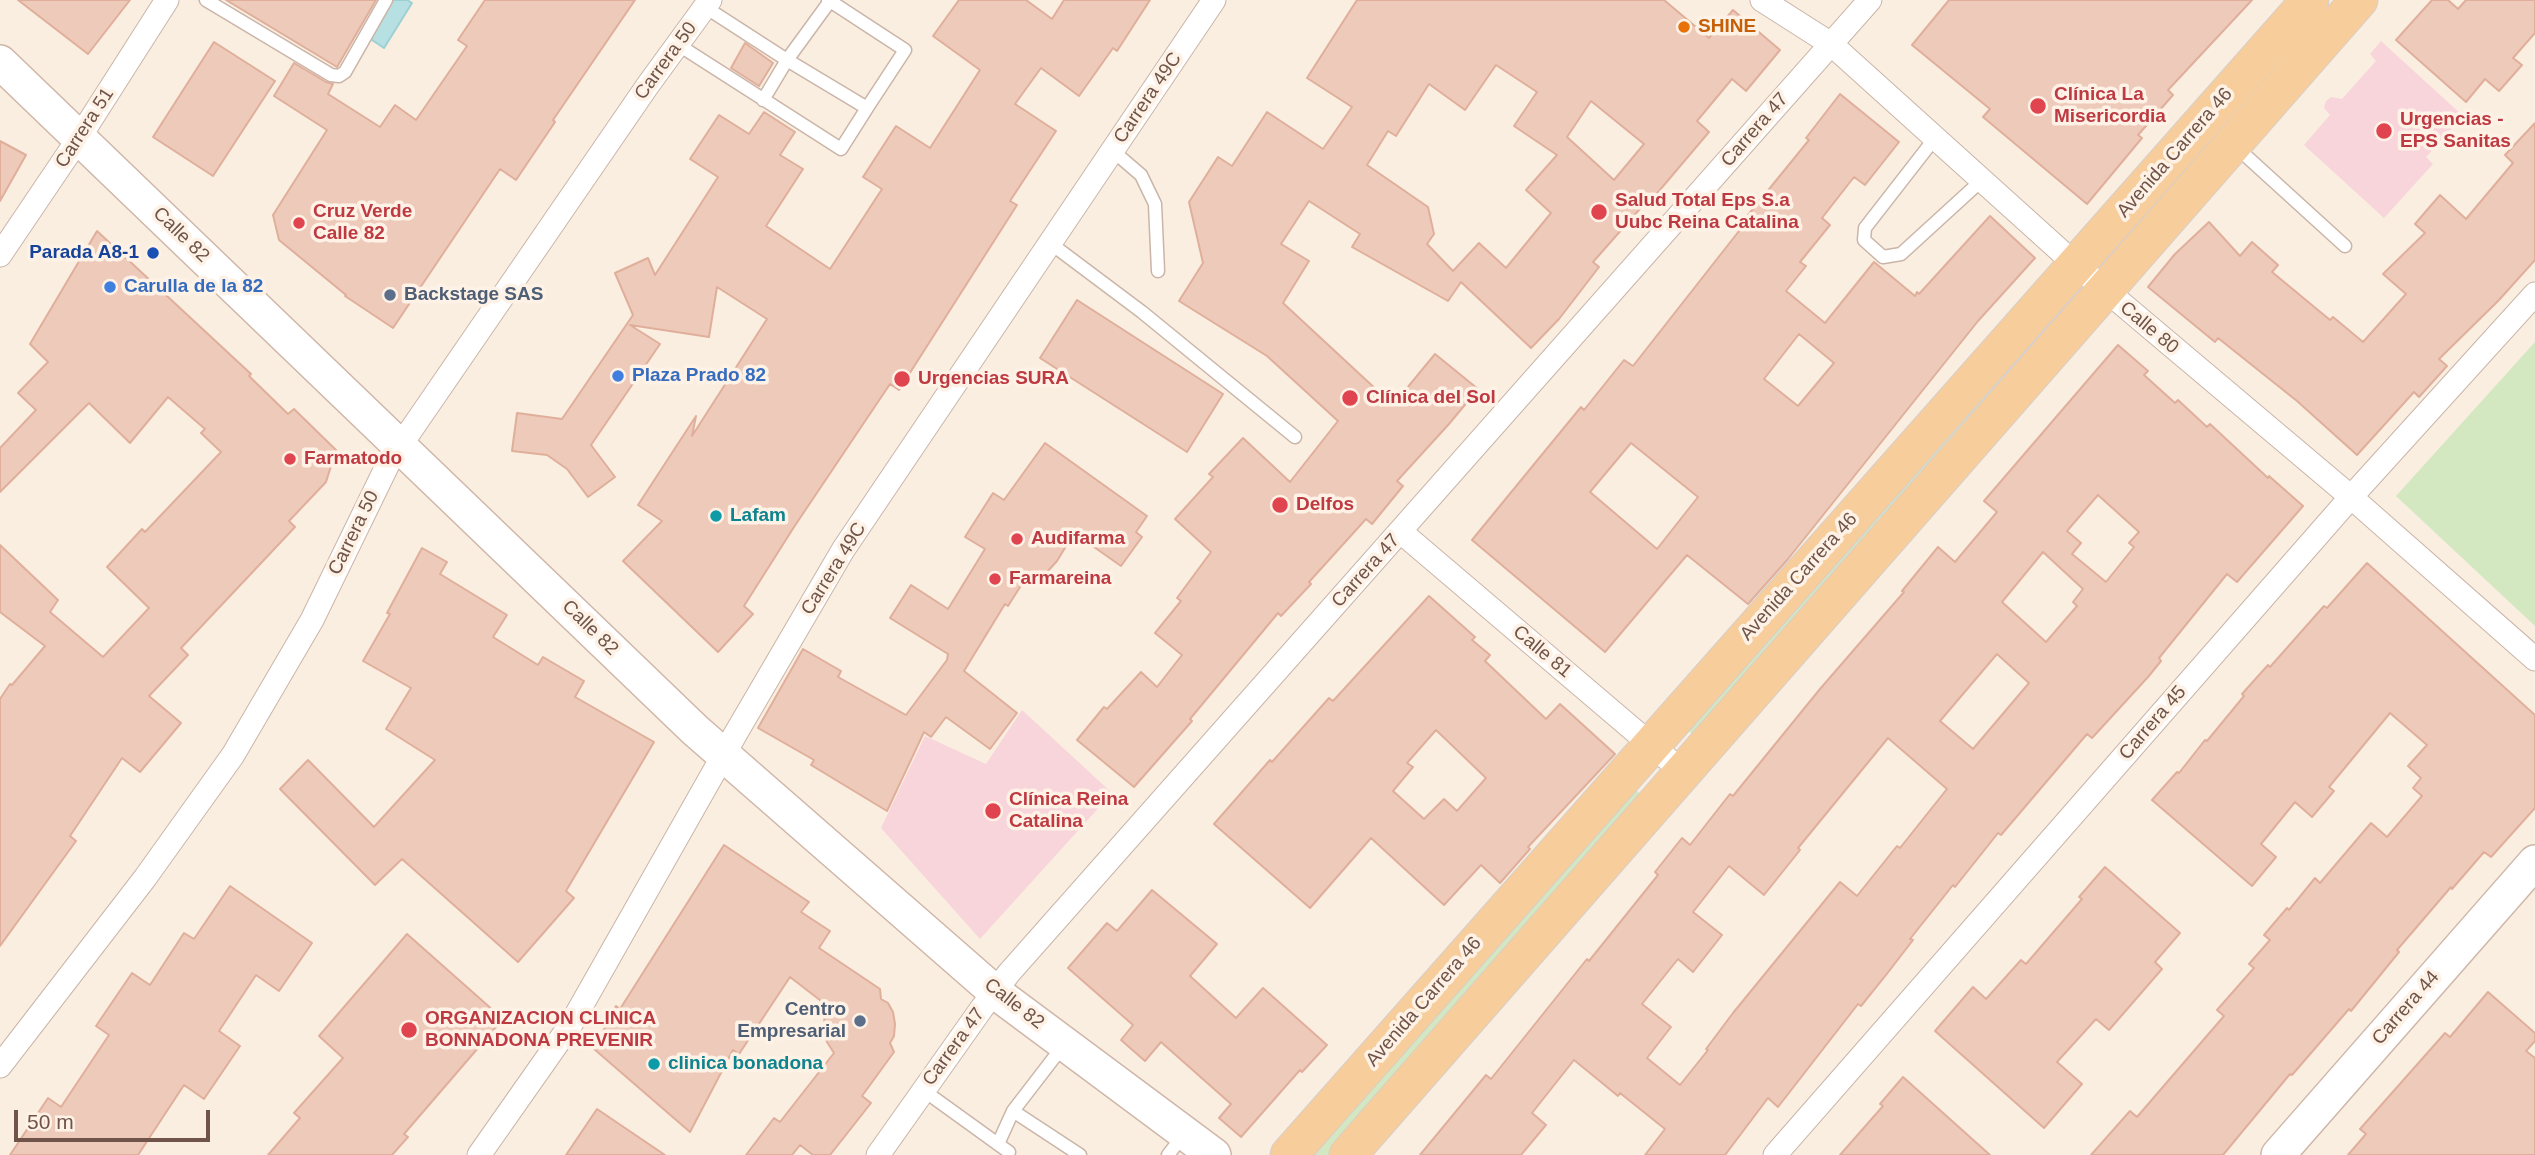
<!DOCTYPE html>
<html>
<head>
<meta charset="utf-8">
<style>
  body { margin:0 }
  #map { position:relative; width:2535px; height:1155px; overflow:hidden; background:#faeee0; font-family:Helvetica,sans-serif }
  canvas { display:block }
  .scale { position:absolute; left:14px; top:1110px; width:196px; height:32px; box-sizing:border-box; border:4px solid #705449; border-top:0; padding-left:9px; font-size:21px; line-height:24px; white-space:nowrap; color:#705449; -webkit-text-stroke:5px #fef2e6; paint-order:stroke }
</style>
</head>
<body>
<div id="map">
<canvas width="2535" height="1155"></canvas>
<div class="scale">50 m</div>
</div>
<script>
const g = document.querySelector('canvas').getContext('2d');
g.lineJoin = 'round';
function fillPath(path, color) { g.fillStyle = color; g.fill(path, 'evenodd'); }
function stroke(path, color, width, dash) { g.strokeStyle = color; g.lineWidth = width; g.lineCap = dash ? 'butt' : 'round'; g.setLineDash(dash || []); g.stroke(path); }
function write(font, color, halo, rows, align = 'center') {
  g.font = font + ' Helvetica,sans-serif'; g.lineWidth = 7; g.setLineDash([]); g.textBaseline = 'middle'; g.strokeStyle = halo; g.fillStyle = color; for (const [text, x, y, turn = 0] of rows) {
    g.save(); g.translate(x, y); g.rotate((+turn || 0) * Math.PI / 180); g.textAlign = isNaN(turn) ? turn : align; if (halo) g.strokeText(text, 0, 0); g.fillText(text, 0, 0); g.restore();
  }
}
fillPath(new Path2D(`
  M2381,41L2463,116L2426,157L2433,164L2384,218L2304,145L2330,115L2324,108L2326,101L2331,97L2342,99L2376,61L2370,54Z
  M1022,710L1112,793L980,939L881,828L925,736L986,764Z`), '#f8d4db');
fillPath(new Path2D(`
  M2050,306L2060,315L1694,736L1685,727Z
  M2535,342V626L2396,496Z
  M1636,790L1646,799L1330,1155H1312Z`), '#d3e7c0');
const water = new Path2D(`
  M393,0H407L412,3L384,48L369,38Z`);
fillPath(water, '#b7e0e2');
stroke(water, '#9dd0d3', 2);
const building = new Path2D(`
  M18,0H130L88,54Z
  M226,0H376L337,67Z
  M485,0H635L553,120L555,122L516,180L500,169L393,328L345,296L346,295L279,240L273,215L327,130L274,96L294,63L326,82L333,84L328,94L380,127L395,105L416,120L467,46L458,40Z
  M959,0H1026L1052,19L1064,0H1150L1117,51L1113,48L1079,96L1041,68L1015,104L1056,131L1010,201L1017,205L899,390L890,384L794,527L744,606L753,614L718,652L623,561L662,521L638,505L696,416L692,436L767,319L717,287L709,337L630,325L660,344L591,445L615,477L588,497L567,469L547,455L512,451L517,413L562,419L633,315L615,273L648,258L655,275L718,177L690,159L719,115L749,134L764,112L795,132L780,155L803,169L766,226L830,269L882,189L863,177L896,126L930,148L980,70L933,36Z
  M1357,0H1664L1709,38L1733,10L1780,50L1746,91L1732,79L1697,121L1709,132L1648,204L1646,202L1593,262L1599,267L1559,319L1531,348L1461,282L1448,301L1352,247L1360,234L1309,201L1281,244L1309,261L1283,303L1393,405L1435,354L1478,389L1449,424L1397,481L1403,486L1372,524L1366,519L1309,582L1311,584L1281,616L1278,613L1190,719L1192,721L1134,787L1077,740L1104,707L1107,709L1141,672L1157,687L1182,655L1155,633L1181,601L1177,598L1211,552L1175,519L1213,477L1209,474L1243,438L1290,482L1338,421L1267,356L1179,301L1203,263L1189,202L1218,157L1232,166L1267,112L1323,149L1352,107L1307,78ZM1496,65L1537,92L1514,126L1557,155L1526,190L1551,213L1506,268L1479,243L1453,271L1427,244L1434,234L1428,207L1367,165L1388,131L1396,136L1429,84L1465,110ZM1591,101L1644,144L1614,180L1567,137Z
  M1949,0H2252L2168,90L2173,95L2138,135L2142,138L2087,204L1983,117L1990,109L1912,45Z
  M2432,0H2448L2458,9L2466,0H2535V33L2513,58L2522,65L2499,91L2485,79L2466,102L2396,40Z
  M214,42L275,81L213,176L153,137Z
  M745,43L773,63L759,86L731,68Z
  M1840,94L1899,142L1865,185L1854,177L1822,218L1830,225L1800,262L1806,266L1786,291L1825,323L1874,262L1915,296L1917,292L1919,294L1990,216L2035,258L1978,321L1788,559L1748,604L1687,555L1605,652L1472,540L1581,407L1584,410L1624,360L1633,366L1750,217L1748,215L1809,140L1806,138ZM1799,334L1834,363L1798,406L1764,379ZM1631,443L1698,497L1657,549L1590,492Z
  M2535,123V260L2499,300L2439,359L2447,366L2419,397L2414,392L2357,455L2297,401L2218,338L2215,342L2148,287L2175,254L2209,222L2240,256L2252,242L2278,265L2272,272L2330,320L2333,317L2363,342L2406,294L2383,274L2425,233L2415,224L2440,195L2466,219L2513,163L2505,155Z
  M0,141L26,155L0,201Z
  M97,231L251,374L249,376L288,414L294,409L336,450L326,482L289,521L295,527L181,648L188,655L149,696L181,723L140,772L122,758L70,836L76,841L0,946V699L10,684L12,685L45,646L0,612V545L58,600L50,612L103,657L149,608L107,567L142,529L145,532L221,452L201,433L205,429L168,397L130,443L89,403L0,492V448L36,410L18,393L48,362L30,344Z
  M1077,300L1223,394L1187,452L1040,358Z
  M2118,345L2148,371L2144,375L2175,403L2178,400L2207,427L2210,424L2268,478L2269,476L2303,506L2237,582L2227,574L2159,658L2161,661L2148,677L2092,738L2087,734L2001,835L1998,833L1955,887L1953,885L1910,939L1913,940L1886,975L1861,1006L1858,1004L1778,1107L1768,1098L1725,1155H1645L1665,1129L1620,1093L1618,1096L1574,1060L1532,1113L1546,1125L1521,1155H1420L1486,1075L1491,1079L1587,959L1589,961L1658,875L1655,872L1682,838L1690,845L1730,794L1733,796L1820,689L1904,592L1902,591L1938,547L1955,562L1997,512L1984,501ZM2098,495L2139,532L2129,543L2134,547L2106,582L2072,554L2081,543L2067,531ZM2043,552L2083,589L2073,602L2077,606L2046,642L2002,602ZM1997,654L2029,683L1973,749L1940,721ZM1888,738L1947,789L1900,848L1897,846L1857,896L1840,882L1733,1013L1706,1049L1708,1050L1680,1085L1647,1058L1671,1027L1642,1004L1678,959L1693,972L1722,935L1693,912L1729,866L1764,895L1800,850L1798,848Z
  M1045,443L1147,516L1136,532L1142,537L1121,566L1074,533L1057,561L1038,582L1027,576L1008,606L1005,604L964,671L1017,713L990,749L946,717L931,737L924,732L887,811L811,765L814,760L758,728L803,649L841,671L838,677L906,715L947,660L948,654L890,618L911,585L948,609L985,549L965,537L993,493L1004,500Z
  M422,548L447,562L440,574L507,615L493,637L538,665L543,657L584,681L575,697L654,742L566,891L574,898L518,962L402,859L375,885L280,789L308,760L374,827L435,760L386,729L411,688L363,661L390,614L387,613Z
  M2367,563L2535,715V808L2491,857L2484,852L2452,889L2451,887L2397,950L2399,952L2351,1011L2349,1009L2292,1075L2290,1074L2223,1155H2091L2130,1111L2137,1117L2224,1016L2217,1010L2254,968L2249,964L2270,940L2264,935L2287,908L2289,910L2315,878L2320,883L2371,823L2387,837L2422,796L2413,788L2421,778L2408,766L2427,745L2390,713L2329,787L2334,791L2312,817L2295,802L2261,844L2276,857L2252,886L2152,800L2177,772L2179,773L2205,740L2207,741L2244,696L2242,694L2268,665L2270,667L2324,606L2327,608Z
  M1429,596L1475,637L1472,640L1490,655L1485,661L1546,719L1560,704L1615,754L1528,847L1530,849L1500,883L1481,865L1444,905L1371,838L1310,908L1214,824L1270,760L1272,762L1329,698L1333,701ZM1436,730L1486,778L1457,811L1444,799L1424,819L1393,791L1413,767L1407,763Z
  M724,845L809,902L801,912L830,931L819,948L880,989L881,999L888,1003L893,1012L895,1024L894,1036L890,1043L894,1052L862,1096L871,1103L830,1155H813L800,1145L792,1155H746L774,1118L780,1122L834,1053L827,1042L824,1029L825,1004L790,977L739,1054L733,1050L690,1132L594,1049L616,1006L620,1009Z
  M2105,867L2180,933L2155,962L2162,969L2109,1030L2096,1019L2057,1062L2082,1084L2044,1128L1935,1031L1973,987L1986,999L2021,960L2026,964L2082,899L2079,897Z
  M230,886L312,943L279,991L256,975L219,1031L240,1046L204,1099L184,1085L138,1155H10L48,1098L61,1107L109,1035L96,1026L132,973L150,985L184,933L194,939Z
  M1152,890L1217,944L1190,976L1236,1018L1263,988L1327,1045L1302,1072L1300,1070L1241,1137L1219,1118L1231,1104L1161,1042L1145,1061L1121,1040L1133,1025L1068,968L1107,923L1117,931Z
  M407,934L503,1019L404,1134L408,1137L392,1155H268L300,1118L294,1113L343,1058L319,1036Z
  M2488,992L2535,1033V1041L2526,1051L2535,1058V1155H2348L2366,1134L2360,1129L2445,1033L2450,1037Z
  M1903,1077L1990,1155H1840L1883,1106L1880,1104Z
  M597,1109L665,1155H566Z`);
fillPath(building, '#eecaba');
stroke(building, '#e0af9b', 2);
const lane = new Path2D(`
  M206,0L331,75L339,76L345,72L386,0
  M828,0L830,1L905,50L867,108L787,60L830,1
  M705,7L787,60L763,100
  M677,44L841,149L867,108
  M1935,138L1865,228L1864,240L1883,257L1901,254L1982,180
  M2234,145L2345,246
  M1113,151L1141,175L1155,204L1158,271
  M1050,243L1142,312L1295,437
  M923,1090L1009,1152
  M1013,1111L1080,1155
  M998,1144L1013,1111L1063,1046
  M1168,1155L1185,1133`);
const street = new Path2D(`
  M1762,0L1831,44L2076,265L2351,497L2535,659
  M0,255L79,138L167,0
  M1401,532L1683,772
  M0,1066L145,878L233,755L312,620L389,462L648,85L710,0
  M479,1155L571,1024L736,733L843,550L1214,0
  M878,1155L982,1008L1009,973L1870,0
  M1775,1155L2351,497L2535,294`);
const secondary = new Path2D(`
  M0,62L695,730L995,992L1214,1155
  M2278,1155L2535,862`);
const primary = new Path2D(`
  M1289,1155L2310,0
  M1348,1155L2359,0`);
stroke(lane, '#cab5a8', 15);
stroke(street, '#cab5a8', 25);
stroke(secondary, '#cfb6a8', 36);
stroke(primary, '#d7cfcc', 39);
stroke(lane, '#fff', 12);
stroke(street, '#fff', 23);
stroke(secondary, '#fff', 33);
stroke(primary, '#f6cd9b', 37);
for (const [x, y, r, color] of [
  [1684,27,7,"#e8710a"],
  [2038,106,9,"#e0444e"],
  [2384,131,9,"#e0444e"],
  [1599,212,9,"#e0444e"],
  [299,223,7,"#e0444e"],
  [153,253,7,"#1a4fb4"],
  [110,287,7,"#3f7fe0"],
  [390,295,7,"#5c6f8a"],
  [618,376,7,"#3f7fe0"],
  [902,379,9,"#e0444e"],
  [1350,398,9,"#e0444e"],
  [290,459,7,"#e0444e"],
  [1280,505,9,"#e0444e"],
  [716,516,7,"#0f9aa8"],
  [1017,539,7,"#e0444e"],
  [995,579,7,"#e0444e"],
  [993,811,9,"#e0444e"],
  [860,1021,7,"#5c6f8a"],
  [409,1030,9,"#e0444e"],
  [654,1064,7,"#0f9aa8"]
]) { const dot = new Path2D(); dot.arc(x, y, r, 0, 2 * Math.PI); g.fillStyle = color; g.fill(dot); stroke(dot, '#fef2e6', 2.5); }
write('bold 19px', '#c56008', '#fef2e6', [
  ["SHINE",1698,27]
], 'left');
write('19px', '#705449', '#fef2e6', [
  ["Carrera 50",666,61,-54],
  ["Carrera 49C",1148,98,-56],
  ["Carrera 51",85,128,-57],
  ["Carrera 47",1755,130,-49],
  ["Avenida Carrera 46",2175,153,-49],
  ["Calle 82",181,235,44],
  ["Calle 80",2149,328,40],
  ["Carrera 50",354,533,-64],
  ["Carrera 49C",834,569,-58],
  ["Carrera 47",1366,571,-48],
  ["Avenida Carrera 46",1799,577,-48],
  ["Calle 82",590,628,44],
  ["Calle 81",1542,652,40],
  ["Carrera 45",2153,723,-49],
  ["Avenida Carrera 46",1424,1002,-49],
  ["Calle 82",1014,1004,38],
  ["Carrera 44",2406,1008,-49],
  ["Carrera 47",954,1047,-54]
]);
write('bold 19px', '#be3a42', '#fef2e6', [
  ["Clínica La",2054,95],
  ["Misericordia",2054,117],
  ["Urgencias -",2400,120],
  ["EPS Sanitas",2400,142],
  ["Salud Total Eps S.a",1615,201],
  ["Uubc Reina Catalina",1615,223],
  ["Cruz Verde",313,212],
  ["Calle 82",313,234],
  ["Urgencias SURA",918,379],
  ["Clínica del Sol",1366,398],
  ["Farmatodo",304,459],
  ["Delfos",1296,505],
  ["Audifarma",1031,539],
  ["Farmareina",1009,579],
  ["Clínica Reina",1009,800],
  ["Catalina",1009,822],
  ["ORGANIZACION CLINICA",425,1019],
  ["BONNADONA PREVENIR",425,1041]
], 'left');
write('bold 19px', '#164399', '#fef2e6', [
  ["Parada A8-1",139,253]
], 'right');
write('bold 19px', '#366cbe', '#fef2e6', [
  ["Carulla de la 82",124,287],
  ["Plaza Prado 82",632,376]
], 'left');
write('bold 19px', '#4e5e75', '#fef2e6', [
  ["Backstage SAS",404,295],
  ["Centro",846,1010,"right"],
  ["Empresarial",846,1032,"right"]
], 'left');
write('bold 19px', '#0d838f', '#fef2e6', [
  ["Lafam",730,516],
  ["clinica bonadona",668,1064]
], 'left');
</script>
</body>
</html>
